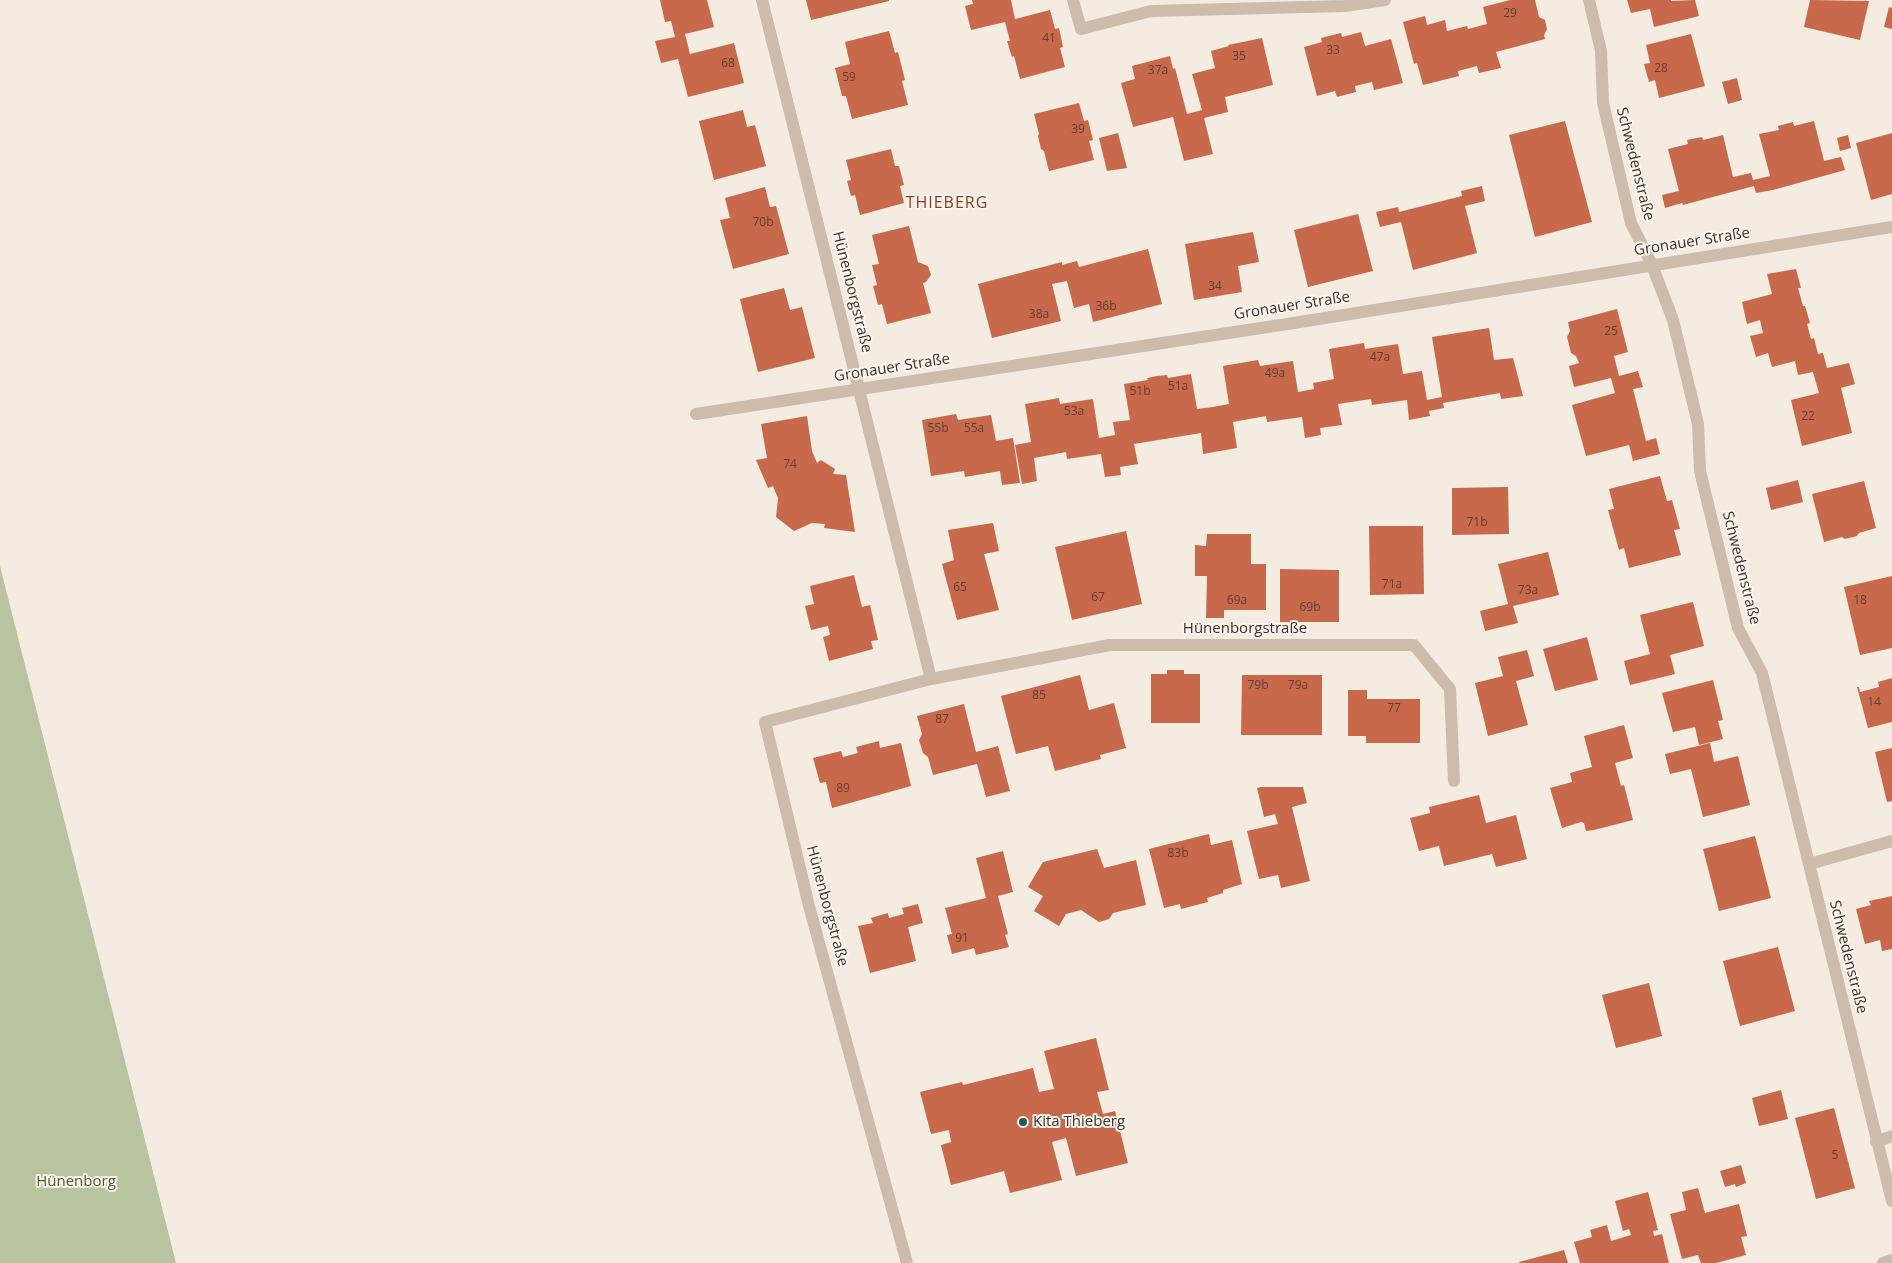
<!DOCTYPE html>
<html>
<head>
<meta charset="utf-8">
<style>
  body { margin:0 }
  canvas { display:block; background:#f4ebe1 }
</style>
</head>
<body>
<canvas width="1892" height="1263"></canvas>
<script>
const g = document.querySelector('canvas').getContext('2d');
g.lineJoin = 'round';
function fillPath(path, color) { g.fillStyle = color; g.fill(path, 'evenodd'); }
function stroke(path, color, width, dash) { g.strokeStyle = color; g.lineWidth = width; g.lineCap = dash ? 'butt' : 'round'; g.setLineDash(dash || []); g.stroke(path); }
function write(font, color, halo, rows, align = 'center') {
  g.font = font + ' "Open Sans",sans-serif'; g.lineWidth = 4; g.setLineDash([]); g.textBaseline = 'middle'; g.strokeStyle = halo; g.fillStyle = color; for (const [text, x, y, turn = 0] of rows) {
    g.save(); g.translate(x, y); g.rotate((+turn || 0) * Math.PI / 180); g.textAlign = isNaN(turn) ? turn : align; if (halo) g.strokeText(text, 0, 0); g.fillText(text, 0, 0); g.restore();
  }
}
fillPath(new Path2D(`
  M0,566L176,1263H0Z`), '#b8c4a0');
fillPath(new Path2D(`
  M660,0H707L714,27L685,34L690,54L734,43L744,83L688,97L678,59L661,63L655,41L675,37L671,21L665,22Z
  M806,0H889V1L811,20Z
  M972,0H1011L1015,19L1050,10L1055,29L1059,28L1063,47L1060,48L1065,67L1020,79L1014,56L1012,57L1007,41H1010L1005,22L971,30L965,6L973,4Z
  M1510,0H1535L1539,17L1545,20L1547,29L1544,35L1545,39L1496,52L1501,68L1479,73L1477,66L1458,71L1459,76L1423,85L1417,63L1414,64L1403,22L1425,16L1427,25L1445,20L1447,31L1467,26L1468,29L1487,24L1483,7Z
  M1627,0H1671V1L1695,0L1699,16L1654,27L1650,9L1631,13Z
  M1810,0L1869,1L1860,40L1804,27Z
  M1889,7L1892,8V29L1884,27Z
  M889,31L895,53L898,52L905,80L902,81L908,105L852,119L846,96H842L835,68L850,64L845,42Z
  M1361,32L1365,46L1391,39L1403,83L1374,90L1372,82L1355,86L1356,92L1337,97L1335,91L1317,96L1304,47L1322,42L1321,38L1341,33L1342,37Z
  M1691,34L1705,86L1659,98L1655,80L1649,82L1644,64L1650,63L1646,45Z
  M1262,38L1273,85L1225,97L1228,112L1204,118L1213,154L1184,161L1173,117L1133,127L1121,83L1135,79L1132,66L1170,56L1173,69L1175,68L1187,114L1202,110L1192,74L1215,68L1211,51L1229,46L1228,45Z
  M1737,78L1742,100L1728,104L1722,82Z
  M1079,103L1084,121L1088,120L1093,140L1089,141L1094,160L1049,171L1044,151L1041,149L1038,136L1039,134L1034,114Z
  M743,110L747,127L755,125L766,166L714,180L699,121Z
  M1565,121L1592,222L1535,237L1509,135Z
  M1814,121L1824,161L1841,157L1845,170L1773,190L1756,193L1754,186L1683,205L1682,203L1665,208L1662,195L1679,191L1668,149L1688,144L1687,140L1702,137L1703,140L1723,135L1733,177L1751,173L1753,180L1770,176L1759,134L1779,130L1778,126L1793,122L1794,126Z
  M1118,133L1127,168L1107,171L1099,138Z
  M1892,133V194L1871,200L1856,143Z
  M1848,135L1851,148L1840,151L1837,138Z
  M891,149L895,166H899L904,185L900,186L904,203L860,215L855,195L851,196L847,181L851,180L846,160Z
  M1482,186L1485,201L1465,206L1477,253L1413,270L1401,222L1380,227L1376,212L1398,207L1399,212L1462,196L1461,191Z
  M765,187L770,207L776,206L789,254L733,269L720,220L730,218L725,198Z
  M1358,214L1373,271L1308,287L1294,230Z
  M909,226L918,262L928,266L931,275L926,282L923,283L931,313L887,324L882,304L878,305L873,286L877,285L872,265L879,264L872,235Z
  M1253,232L1259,262L1238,266L1242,292L1194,300L1185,244Z
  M1148,249L1162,304L1093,322L1089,304L1074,308L1067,281L1052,284L1061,321L992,338L978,284L1062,262V265L1077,261L1079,267Z
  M1796,269L1801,288H1798L1803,306H1805L1810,323L1807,324L1811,339L1814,338L1818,354L1823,353L1827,368L1849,363L1855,384L1841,388L1852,433L1802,446L1791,400L1819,393L1813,372L1798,375L1795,361L1772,367L1768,353L1756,357L1750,336L1763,333L1760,320L1747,324L1742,302L1772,294L1767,274Z
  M784,288L790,310L802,307L815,358L758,372L740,299Z
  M1617,309L1628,352L1614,356L1619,376L1638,371L1643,387L1633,389L1646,441L1656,438L1660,454L1633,461L1629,445L1586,456L1572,405L1615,393L1611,378L1574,387L1569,366L1579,363L1576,356L1571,353L1567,337L1570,331L1568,322Z
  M1489,328L1494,360L1513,358L1523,396L1501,399L1500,393L1443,403L1444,408L1429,411L1430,416L1409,420L1407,400L1372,405L1371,399L1338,404L1342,425L1320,428L1321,435L1305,438L1302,417L1267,422L1266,416L1233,422L1237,448L1203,454L1201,433L1134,444L1138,464L1120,467L1121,475L1105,477L1101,454L1067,459L1066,452L1034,458L1037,481L1022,484L1015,445L1031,442L1025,404L1059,398L1060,404L1093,399L1099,438L1115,435L1113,422L1130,420L1124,384L1148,380L1147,378L1157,376L1167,375L1168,378L1191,374L1197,409L1213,407L1229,404L1223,366L1258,360L1260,366L1293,361L1298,392L1314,389L1313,383L1334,379L1329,349L1364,343L1365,349L1398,344L1403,374L1422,371L1427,400L1442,397L1432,337Z
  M956,414L958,420L991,415L996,441L1013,438L1020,483L1002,485L1000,471L965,477L964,471L931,476L922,420Z
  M807,416L812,451L817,463L821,460L835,469L833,474L846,475L855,532L824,528L825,524L812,523L794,531L776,517L778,498L773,486L768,488L756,460L767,458L761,424Z
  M1660,476L1667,501L1672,500L1680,529L1674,530L1681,555L1629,568L1624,548L1619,550L1608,510L1614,509L1609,489Z
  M1798,480L1803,502L1771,510L1766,488Z
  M1864,481L1876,528L1859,533L1857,536L1845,539L1842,537L1824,542L1812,494Z
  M1508,487L1509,534L1452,535V488Z
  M993,523L999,551L984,554L999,610L957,620L942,564L954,560L948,530Z
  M1369,526H1423L1424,594L1370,595Z
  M1126,531L1142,604L1072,620L1055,547Z
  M1207,534H1251V564H1266V610H1224V618H1206L1207,576H1195V545L1206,546Z
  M1548,552L1559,595L1513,606L1518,623L1485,631L1480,611L1508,604L1498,564Z
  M1280,569L1339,570V622H1280Z
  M854,575L862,607L870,605L878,640L871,641L873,649L829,661L823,637L830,635L828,626L811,630L805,606L814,604L810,586Z
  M1892,576V648L1860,655L1844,587Z
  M1693,602L1704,646L1670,655L1675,674L1630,685L1624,661L1650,654L1640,615Z
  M1587,637L1598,680L1555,691L1543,649Z
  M1527,650L1534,676L1516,681L1528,725L1488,736L1475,683L1503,676L1498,657Z
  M1167,670H1184V674H1200V723H1151V674H1167Z
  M1080,675L1089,710L1114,703L1126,748L1100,755L1101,759L1055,771L1048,746L1016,754L1001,696Z
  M1242,675H1322V735H1241Z
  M1892,678V722L1868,728L1857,687H1859L1860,692L1879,687L1878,682Z
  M1713,680L1723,720L1718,721L1723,739L1699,745L1695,727L1673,732L1662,693Z
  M1348,690H1367V699H1420V743H1366V736H1348Z
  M964,704L976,752L998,746L1010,791L986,797L977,764L933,775L928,757L923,753L919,740L922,734L917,716Z
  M1624,725L1633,758L1615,763L1621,786L1624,785L1633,820L1594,830L1586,831L1584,823L1581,822L1562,828L1550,788L1572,782L1570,773L1592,767L1584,736Z
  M879,741L880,748L901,743L911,786L832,808L826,782L820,783L813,758L841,751L843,757L858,753L856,747Z
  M1710,743L1714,762L1738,756L1750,805L1703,817L1691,769L1670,774L1665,754Z
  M1892,748V801L1887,802L1875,752Z
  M1261,787H1303L1307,803L1292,807L1310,881L1281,888L1278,875L1259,879L1247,831L1278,824L1275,814L1264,817L1257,788Z
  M1479,795L1486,823L1516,815L1527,859L1496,867L1492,854L1444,866L1439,846L1419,851L1410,818L1430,813L1429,807Z
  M1209,834L1211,845L1232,840L1242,884L1223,890V893L1207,898L1208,902L1181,909L1180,904L1164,908L1149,849Z
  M1755,836L1771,898L1719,911L1703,849Z
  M1097,849L1104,868L1136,860L1146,905L1113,913L1109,919L1099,922L1081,910L1066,914L1059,926L1034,911L1043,896L1028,887L1043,862Z
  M1003,851L1013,892L998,896L1008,934L1005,935L1009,947L976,955L974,948L952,954L947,935L952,934L945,908L986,898L976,858Z
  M1892,896V949L1882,951L1880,940L1865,944L1856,909L1871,905L1869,901Z
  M918,904L923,923L908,927L916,961L870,973L858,926L873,923L871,918L888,913L889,918L904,914L902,908Z
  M1778,947L1795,1011L1740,1026L1723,961Z
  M1649,983L1662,1036L1616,1048L1602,995Z
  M1096,1038L1109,1090L1097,1092L1103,1114L1115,1111L1128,1163L1076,1176L1066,1138L1052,1142L1062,1180L1010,1193L1004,1171L951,1185L941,1145L951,1142L949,1130L931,1134L920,1092L962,1082L963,1085L1033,1068L1039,1092L1054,1089L1044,1051Z
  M1781,1090L1788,1119L1759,1126L1752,1098Z
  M1834,1108L1855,1188L1816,1199L1795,1118Z
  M1741,1165L1746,1183L1736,1187L1735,1184L1725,1187L1720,1171Z
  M1698,1188L1705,1213L1739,1204L1747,1236L1741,1237L1746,1255L1716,1263H1701L1698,1255L1682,1259L1670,1214L1686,1210L1682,1192Z
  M1648,1192L1658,1230L1653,1231L1654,1236L1662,1234L1669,1263H1580L1574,1242L1592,1237L1590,1230L1607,1225L1611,1241L1631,1235L1629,1229L1623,1231L1615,1201Z
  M1564,1250L1568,1263H1519V1262Z`), '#c8694b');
stroke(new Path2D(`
  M762,0L931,679L765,722L809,906L907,1263
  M1073,0L1081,29L1151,11L1345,6L1385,0
  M1589,0L1601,51L1603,103L1631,223L1652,265L1673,320L1698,424L1700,471L1738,628L1762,673L1892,1201
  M696,414L1294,323L1892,227
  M931,679L1110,645H1414L1450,689L1454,781
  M1809,864L1892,841
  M1876,1142L1892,1136
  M1883,1263L1892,1260`), '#cdbbac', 12);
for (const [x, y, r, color] of [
  [1023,1122,5,"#1f5a5e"]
]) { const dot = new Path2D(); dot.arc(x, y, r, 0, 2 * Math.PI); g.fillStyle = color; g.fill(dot); stroke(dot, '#fbf5ee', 2); }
write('12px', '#5e3e33', null, [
  ["29",1510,14],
  ["41",1049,39],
  ["33",1333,51],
  ["35",1239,57],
  ["68",728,64],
  ["28",1661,69],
  ["37a",1158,71],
  ["59",849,78],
  ["39",1078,130],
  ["70b",763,223],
  ["34",1215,287],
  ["36b",1106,307],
  ["38a",1039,315],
  ["25",1611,332],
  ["47a",1380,358],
  ["49a",1275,374],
  ["51a",1178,387],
  ["51b",1140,392],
  ["53a",1074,412],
  ["22",1808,417],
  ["55b",938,429],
  ["55a",974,429],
  ["74",790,465],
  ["71b",1477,523],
  ["71a",1392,585],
  ["65",960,588],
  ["73a",1528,591],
  ["67",1098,598],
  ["69a",1237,601],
  ["18",1860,601],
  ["69b",1310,608],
  ["79b",1258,686],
  ["79a",1298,686],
  ["85",1039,696],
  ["14",1874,703],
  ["77",1394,709],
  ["87",942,720],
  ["89",843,789],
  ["83b",1178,854],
  ["91",962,939],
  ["5",1835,1156]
]);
write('15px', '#3b302b', '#fbf5ee', [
  ["Schwedenstraße",1635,164,76],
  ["Gronauer Straße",1692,242,-9],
  ["Hünenborgstraße",852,292,76],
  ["Gronauer Straße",1292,306,-9],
  ["Gronauer Straße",892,368,-9],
  ["Schwedenstraße",1741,568,76],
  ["Hünenborgstraße",1245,629],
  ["Hünenborgstraße",827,906,75],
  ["Schwedenstraße",1848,957,76]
]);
write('15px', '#3b302b', '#fbf5ee', [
  ["Kita Thieberg",1033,1122]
], 'left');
write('15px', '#4a5a2e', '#fbf5ee', [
  ["Hünenborg",76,1182]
]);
g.letterSpacing = '1px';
write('16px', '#8c3b22', '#fbf5ee', [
  ["THIEBERG",947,203]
]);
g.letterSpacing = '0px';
</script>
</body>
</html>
